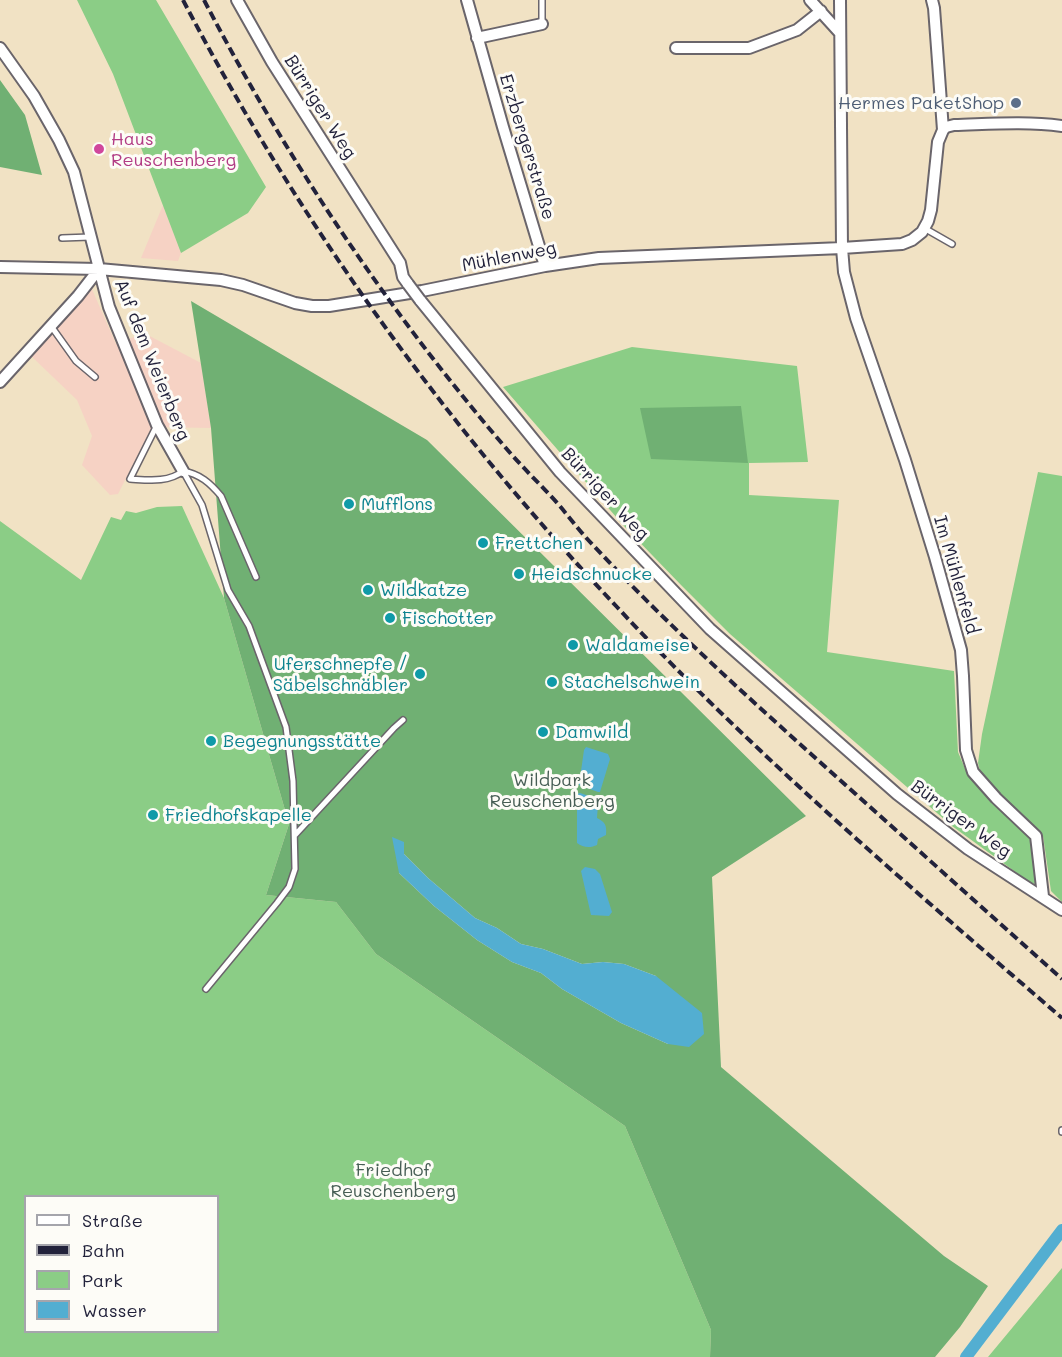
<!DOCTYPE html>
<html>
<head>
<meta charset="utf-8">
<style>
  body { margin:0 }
  #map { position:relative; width:1062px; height:1357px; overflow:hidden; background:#f1e2c4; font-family:Mali,sans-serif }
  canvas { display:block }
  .legend { position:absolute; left:24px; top:1195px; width:195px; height:138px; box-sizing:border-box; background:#fdfcf7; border:2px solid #a5a5ac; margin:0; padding:8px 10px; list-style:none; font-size:18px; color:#22223b }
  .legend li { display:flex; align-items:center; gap:12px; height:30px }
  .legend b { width:30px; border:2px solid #a5a5ac }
</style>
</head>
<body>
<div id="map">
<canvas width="1062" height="1357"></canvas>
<ul class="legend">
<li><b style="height:8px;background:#fff"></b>Straße</li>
<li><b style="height:8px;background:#22223b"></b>Bahn</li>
<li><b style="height:16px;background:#8bcd86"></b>Park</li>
<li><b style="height:16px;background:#53aed1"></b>Wasser</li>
</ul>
</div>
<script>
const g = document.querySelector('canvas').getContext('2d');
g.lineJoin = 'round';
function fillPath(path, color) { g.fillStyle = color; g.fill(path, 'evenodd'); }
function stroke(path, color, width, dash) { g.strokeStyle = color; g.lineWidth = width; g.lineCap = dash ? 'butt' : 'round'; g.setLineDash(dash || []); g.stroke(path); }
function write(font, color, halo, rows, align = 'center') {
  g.font = font + ' Mali,sans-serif'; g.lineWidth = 6; g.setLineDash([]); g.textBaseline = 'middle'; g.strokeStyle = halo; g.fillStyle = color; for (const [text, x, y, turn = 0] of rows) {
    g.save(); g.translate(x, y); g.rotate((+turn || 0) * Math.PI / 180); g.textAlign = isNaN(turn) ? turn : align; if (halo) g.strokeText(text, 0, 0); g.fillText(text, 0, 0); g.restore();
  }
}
fillPath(new Path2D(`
  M163,205L181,253L178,261L141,258Z
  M91,287L116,344L144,333L201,363L211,428L152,427L118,494L110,495L82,465L92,436L77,400L29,354Z`), '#f6d2c4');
fillPath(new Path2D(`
  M77,0H156L266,187L248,213L181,253L113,74Z
  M632,347L797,366L808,462L749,463V495L839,500L827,652L954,671L958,752L966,771L986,793L1032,837L1035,884L1028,881L952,826L730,634L681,585L624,526L503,387Z
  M1038,472L1062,476V902L1051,891L1043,836L981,775L978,763L982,734Z
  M182,506L224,598L289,824L266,895L336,902L376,954L625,1126L711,1330L710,1357H0V521L81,580L111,517L121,520L126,511L136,513L157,507ZM26,1196H218V1332H26Z
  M1062,1268V1357H988Z`), '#8bcd86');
fillPath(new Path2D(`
  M0,80L25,115L42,175L0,167Z
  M191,301L427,440L806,816L712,877L721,1067L944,1256L988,1286L960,1327L935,1357H710L711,1330L625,1126L376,954L336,902L266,895L289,824L224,598L211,428ZM404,842V854L428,878L475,918L497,928L521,944L543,949L582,964L603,962L624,964L656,976L668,1044L621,1023L562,989L541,973L512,962L477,940L434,906L399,873Z
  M741,406L748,463L651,459L640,408Z`), '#70b073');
fillPath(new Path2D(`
  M586,747L608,754L610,759L600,792H598L579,785L584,750Z
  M580,793C598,799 599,799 597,818C605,822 607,825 606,835L598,839L597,845C591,848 583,848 577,843V794Z
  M392,837L404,842V854L428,878L475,918L497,928L521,944L543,949L582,964L603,962L624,964L656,976L702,1013L704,1034L689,1047L668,1044L621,1023L562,989L541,973L512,962L477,940L434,906L399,873Z
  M585,867L595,869L600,874L612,912L609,916L591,915L581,871Z`), '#53aed1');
stroke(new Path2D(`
  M966,1357L1062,1230`), '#53aed1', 12);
const lane = new Path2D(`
  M542,24V0
  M924,228L952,244
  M62,238L90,237
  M51,326L76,361L95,377
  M157,425L130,479C148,480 168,483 183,471
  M183,471L202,505L228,590L249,626L286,727L293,781L295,869L289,887L277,903L206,989
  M183,471C200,474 210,483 221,496L256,577
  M295,835L394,728L403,720
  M1062,1130V1132`);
const street = new Path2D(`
  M237,0L272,62L400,263L403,277L408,284
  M467,0L503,127L545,266
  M810,0L840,33
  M840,0L842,248L844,272L856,318L905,460L935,557L961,650L963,676L966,750L973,772L996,798L1036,836L1043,896
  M932,0L934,8L937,48L943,130
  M477,38L542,24
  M0,48L34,96L59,140L74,172L109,307L157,425L183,471
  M676,48H749L797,30L821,11
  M943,130L946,127L954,125C990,124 1026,121 1062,126
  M0,267L99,269L221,280L243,285L295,303L312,306H329L422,291L545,266L599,258L842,248L902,244L912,240L922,232L928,221L931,210L938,142L943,130
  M420,300L560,472L710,629L897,794L968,849L1062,910
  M0,382L78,296L99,269`);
stroke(lane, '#6a656b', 8);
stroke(street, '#6a656b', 14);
stroke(lane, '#fff', 5);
stroke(street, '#fff', 10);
stroke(new Path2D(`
  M183,0C298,221 446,426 617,607C755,755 909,886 1062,1018
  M204,0C286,158 389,312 505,447C522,467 541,485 559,505C570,518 581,533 593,545C668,626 750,699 831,772C908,841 985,910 1062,979`), '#22223b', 4, [9, 4.5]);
const streetBridge = new Path2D(`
  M408,284L420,300`);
stroke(streetBridge, '#6a656b', 14, []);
stroke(streetBridge, '#fff', 10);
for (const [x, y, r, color] of [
  [1016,103,6,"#5c6f8a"],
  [99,149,6,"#d1479c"],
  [349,504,6,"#0f9aa8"],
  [483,543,6,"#0f9aa8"],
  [519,574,6,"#0f9aa8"],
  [368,590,6,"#0f9aa8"],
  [390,618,6,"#0f9aa8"],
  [573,645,6,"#0f9aa8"],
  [420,674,6,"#0f9aa8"],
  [552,682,6,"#0f9aa8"],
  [543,732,6,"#0f9aa8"],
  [211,741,6,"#0f9aa8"],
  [153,815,6,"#0f9aa8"]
]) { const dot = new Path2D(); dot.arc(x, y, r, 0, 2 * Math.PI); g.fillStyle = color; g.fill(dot); stroke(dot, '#fdfcf7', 2); }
write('18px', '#4e5e75', '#fdfcf7', [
  ["Hermes PaketShop",1004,103]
], 'right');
write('18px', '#22223b', '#fdfcf7', [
  ["Bürriger Weg",320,107,58],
  ["Erzbergerstraße",527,147,73],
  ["Mühlenweg",509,257,-11],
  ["Auf dem Weierberg",152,360,68],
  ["Bürriger Weg",605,494,47],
  ["Im Mühlenfeld",956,575,74],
  ["Bürriger Weg",961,819,36]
]);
write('18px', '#b23c85', '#fdfcf7', [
  ["Haus",111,139],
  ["Reuschenberg",111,160]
], 'left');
write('18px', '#0d838f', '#fdfcf7', [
  ["Mufflons",361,504],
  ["Frettchen",495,543],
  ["Heidschnucke",531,574],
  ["Wildkatze",380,590],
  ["Fischotter",402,618],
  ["Waldameise",585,645],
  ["Uferschnepfe /",408,664,"right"],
  ["Säbelschnäbler",408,685,"right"],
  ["Stachelschwein",564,682],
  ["Damwild",555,732],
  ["Begegnungsstätte",223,741],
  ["Friedhofskapelle",165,815]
], 'left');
write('18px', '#475e55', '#fdfcf7', [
  ["Wildpark",552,780],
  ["Reuschenberg",552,801],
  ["Friedhof",393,1170],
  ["Reuschenberg",393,1191]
]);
</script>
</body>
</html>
